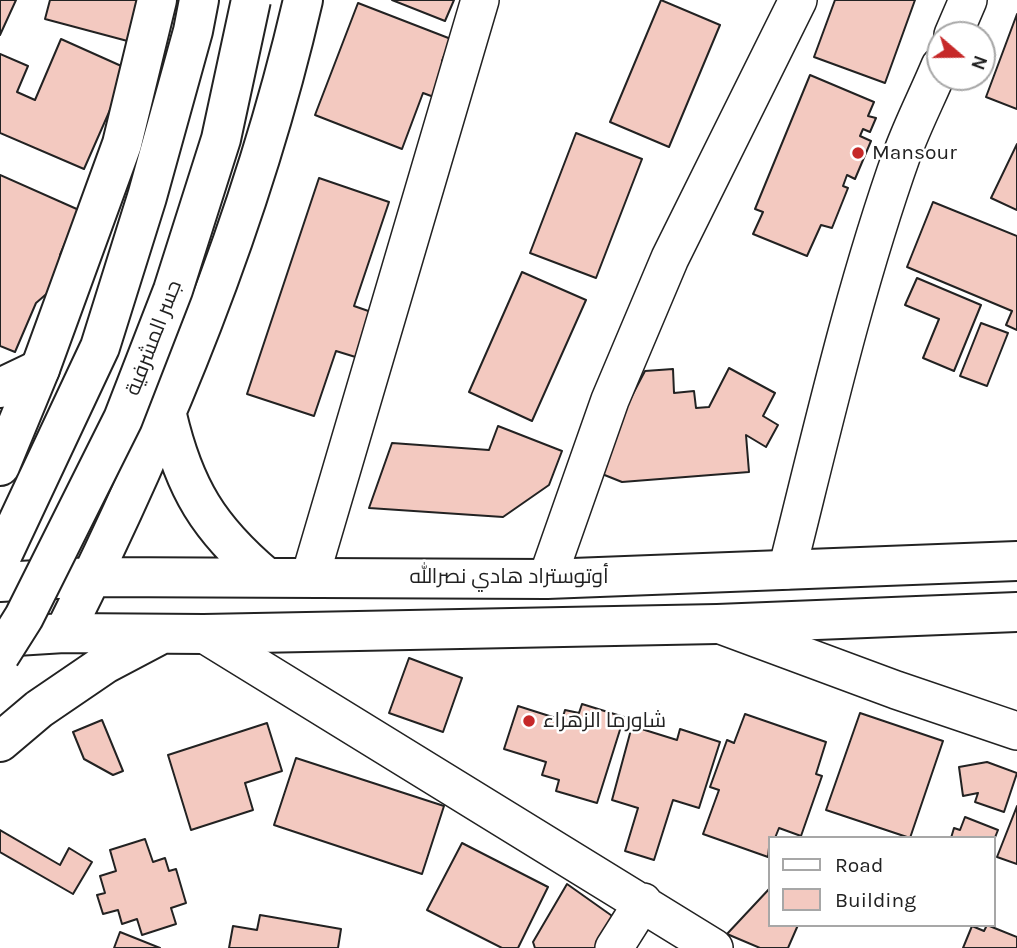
<!DOCTYPE html>
<html>
<head>
<meta charset="utf-8">
<style>
  body { margin:0 }
  #map { position:relative; width:1017px; height:948px; overflow:hidden; background:#fff; font-family:Karla,sans-serif }
  canvas { display:block }
  .legend { position:absolute; left:768px; top:836px; width:228px; height:91px; box-sizing:border-box; background:#fff; border:2px solid #a7a7a7; margin:0; padding:9px 12px; list-style:none; font-size:21px; color:#222 }
  .legend li { display:flex; align-items:center; gap:14px; height:35px }
  .legend b { width:35px; border:2px solid #a7a7a7 }
  .north { position:absolute; left:926px; top:21px; width:70px; height:70px; box-sizing:border-box; background:#fff; border:2px solid #a7a7a7; border-radius:50%; rotate:110deg; font-size:19px; font-weight:700; line-height:28px; text-align:center; color:#222 }
  .north::after { content:''; display:block; margin:auto; width:24px; height:32px; background:#c62828; clip-path:polygon(50% 0,100% 100%,50% 72%,0 100%) }
</style>
</head>
<body>
<div id="map">
<canvas width="1017" height="948"></canvas>
<ul class="legend">
<li><b style="height:9px;background:#fff"></b>Road</li>
<li><b style="height:19px;background:#f3c9c0"></b>Building</li>
</ul>
<div class="north">N</div>
</div>
<script>
const g = document.querySelector('canvas').getContext('2d');
g.lineJoin = 'round';
function fillPath(path, color) { g.fillStyle = color; g.fill(path, 'evenodd'); }
function stroke(path, color, width, dash) { g.strokeStyle = color; g.lineWidth = width; g.lineCap = dash ? 'butt' : 'round'; g.setLineDash(dash || []); g.stroke(path); }
function write(font, color, halo, rows, align = 'center') {
  g.font = font + ' Karla,Cairo,sans-serif'; g.lineWidth = 5; g.setLineDash([]); g.textBaseline = 'middle'; g.strokeStyle = halo; g.fillStyle = color; for (const [text, x, y, turn = 0] of rows) {
    g.save(); g.translate(x, y); g.rotate((+turn || 0) * Math.PI / 180); g.textAlign = isNaN(turn) ? turn : align; if (halo) g.strokeText(text, 0, 0); g.fillText(text, 0, 0); g.restore();
  }
}
const building = new Path2D(`
  M0,0H16L0,35Z
  M50,0H147L135,43L45,19Z
  M392,0H454L445,21Z
  M661,0L720,25L669,147L610,122Z
  M835,0H915L885,83L814,57Z
  M358,3L451,39L442,61L455,65L442,100L423,93L402,149L315,115Z
  M1017,14V109L986,97Z
  M61,39L128,69L84,169L0,133V54L28,66L17,92L35,100Z
  M810,75L874,102L868,116L876,118L870,132L863,129L860,136L871,141L855,179L847,175L843,186L848,188L832,228L821,225L807,256L753,234L763,212L755,209Z
  M576,133L642,159L596,278L530,253Z
  M1017,144V210L991,198Z
  M0,175L79,210L60,255L58,284L36,303L15,352L0,346Z
  M319,178L389,202L354,306L377,314L362,359L336,351L314,416L247,394Z
  M933,202L1017,236V330L1006,325L1012,311L907,267Z
  M522,272L586,300L532,421L469,392Z
  M917,278L981,305L954,371L923,358L939,319L905,305Z
  M981,323L1008,333L987,386L960,376Z
  M729,368L775,393L763,416L778,425L766,447L746,435L749,472L622,482L602,474L597,462L645,371L673,369L674,393L694,391L696,408L709,407Z
  M498,426L562,451L549,485L503,517L369,508L392,443L489,450Z
  M409,658L462,678L443,732L389,713Z
  M582,704L624,717L597,803L556,791L559,780L542,775L546,762L504,749L518,706L562,720L565,710L579,713Z
  M860,713L943,741L910,838L826,810Z
  M745,714L826,742L816,774L822,776L801,836L779,828L775,838H770L768,857L703,834L719,790L710,787L727,740L734,743Z
  M102,720L123,771L113,775L84,759L73,732Z
  M267,723L282,771L245,783L253,810L191,830L168,755Z
  M632,726L677,740L680,729L720,742L699,808L673,800L654,860L625,851L638,808L612,800Z
  M296,758L444,806L422,874L274,825Z
  M987,762L1017,773L1004,812L975,802L978,793L963,796L959,767Z
  M1017,806V864L997,857Z
  M965,817L998,830L994,840V838H951L954,828L960,830Z
  M0,830L60,865L69,848L92,862L73,894L0,852Z
  M145,839L153,862L165,858L169,871L176,869L186,903L171,908L176,924L142,935L137,919L122,924L118,910L103,914L97,895L105,893L100,876L116,871L110,850Z
  M462,843L548,887L518,948H502L427,910Z
  M567,884L615,918L597,948H535L533,942Z
  M770,888V925H798L788,948H760L727,934Z
  M260,915L341,929L338,948H229L233,926L257,930Z
  M987,925L1017,937V948H963L972,926L984,931Z
  M120,932L160,948H114Z`);
fillPath(building, '#f3c9c0');
stroke(building, '#222', 2);
const street = new Path2D(`
  M953,35L968,0
  M787,570C822,431 854,289 902,154C913,124 928,95 940,66
  M310,577L480,0
  M547,579L610,400L670,258L798,0
  M718,624L896,690L1017,731
  M204,634L714,948
  M614,948L643,902`);
const secondary = new Path2D(`
  M0,388L40,369`);
const primary = new Path2D(`
  M0,560L100,347L147,197L193,31L199,0`);
const highway = new Path2D(`
  M167,415C184,488 209,529 266,577
  M0,466L40,369L122,144L157,0
  M0,582L92,577L547,579L1017,561
  M64,633C165,431 252,221 303,0
  M0,637L64,633L204,634L717,624L1017,612
  M0,742L39,709L105,664L158,636`);
stroke(street, '#222', 40);
stroke(secondary, '#222', 42);
stroke(primary, '#222', 42);
stroke(highway, '#222', 42);
stroke(street, '#fff', 37);
stroke(secondary, '#fff', 38);
stroke(primary, '#fff', 38);
stroke(highway, '#fff', 38);
const primaryBridge = new Path2D(`
  M0,655L24,617L123,419L173,290L221,139L251,0`);
stroke(primaryBridge, '#222', 42, []);
stroke(primaryBridge, '#fff', 38);
for (const [x, y, r, color] of [
  [858,153,7,"#c62828"],
  [529,721,7,"#c62828"]
]) { const dot = new Path2D(); dot.arc(x, y, r, 0, 2 * Math.PI); g.fillStyle = color; g.fill(dot); stroke(dot, '#fff', 2.5); }
write('21px', '#222', '#fff', [
  ["Mansour",872,153],
  ["شاورما الزهراء",543,721]
], 'left');
write('21px', '#222', '#fff', [
  ["جسر المشرفية",154,338,-69],
  ["أوتوستراد هادي نصرالله",509,577]
]);
</script>
</body>
</html>
